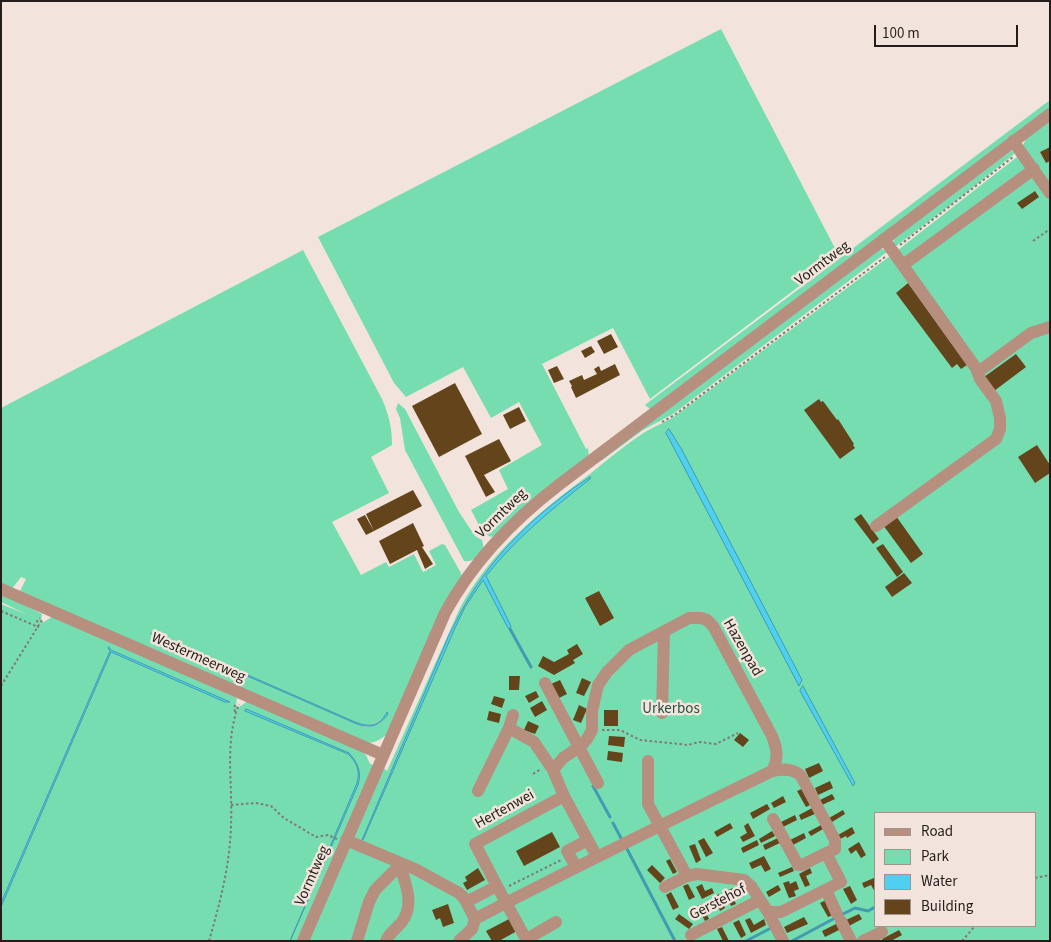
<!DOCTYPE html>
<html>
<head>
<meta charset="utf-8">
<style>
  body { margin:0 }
  #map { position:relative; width:1051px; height:942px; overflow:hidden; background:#f2e4dc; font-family:"Source Sans 3",sans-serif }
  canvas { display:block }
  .frame { position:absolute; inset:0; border:2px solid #231e1b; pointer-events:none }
  .legend { position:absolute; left:874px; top:812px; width:162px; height:115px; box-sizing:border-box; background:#f2e4dc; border:1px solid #9f958f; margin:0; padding:6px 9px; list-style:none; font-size:15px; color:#231e1b }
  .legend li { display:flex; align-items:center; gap:10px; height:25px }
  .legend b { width:25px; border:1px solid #9f958f }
  .scale { position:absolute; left:874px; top:25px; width:144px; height:22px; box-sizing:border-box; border:2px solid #231e1b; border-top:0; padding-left:6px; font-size:15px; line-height:18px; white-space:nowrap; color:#231e1b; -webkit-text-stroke:4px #f2e4dc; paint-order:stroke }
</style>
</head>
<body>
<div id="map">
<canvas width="1051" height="942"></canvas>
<div class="frame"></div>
<ul class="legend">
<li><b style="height:6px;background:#b78f7f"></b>Road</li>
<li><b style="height:14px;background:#76ddb0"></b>Park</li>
<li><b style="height:14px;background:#50d0f1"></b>Water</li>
<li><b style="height:14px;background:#64441b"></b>Building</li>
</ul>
<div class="scale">100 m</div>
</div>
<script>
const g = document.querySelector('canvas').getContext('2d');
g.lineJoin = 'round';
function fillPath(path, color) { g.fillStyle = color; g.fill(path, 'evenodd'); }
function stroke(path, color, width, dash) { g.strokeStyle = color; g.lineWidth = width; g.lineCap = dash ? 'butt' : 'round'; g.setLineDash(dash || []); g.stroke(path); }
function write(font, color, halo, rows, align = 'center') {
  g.font = font + ' "Source Sans 3",sans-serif'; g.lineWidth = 5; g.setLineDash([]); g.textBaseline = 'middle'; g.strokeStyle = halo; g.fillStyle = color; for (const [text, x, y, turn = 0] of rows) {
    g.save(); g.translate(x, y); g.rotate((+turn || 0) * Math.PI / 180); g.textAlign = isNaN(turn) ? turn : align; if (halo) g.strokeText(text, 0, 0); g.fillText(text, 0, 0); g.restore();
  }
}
fillPath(new Path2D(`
  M721,29L839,256L650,399L613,328L542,364L586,449L588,448L589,457L495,536L491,537C480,532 477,520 471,510L508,489L499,470L542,445L519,402L491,418L463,367L406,397L394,383L318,237Z
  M1050,100V109L651,410L645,405L650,401Z
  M1050,119V941H1V604L26,614L1,602V593L42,614L41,621L44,622L53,616L237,698L236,705L239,707L248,701L362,752L366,755L370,764L384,768L387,771L460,608C491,551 539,512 590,474C607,460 624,446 642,434C652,427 665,423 675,416L898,250L1017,157L1027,137ZM875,813H1035V926H875Z
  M1011,151L1015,152L1013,155L961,197L895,247L893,239Z
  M881,248L887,252L673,414L643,430L601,461L599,457Z
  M303,250L382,399C389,415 392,428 392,445L371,457L389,493L332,522L361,575L386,562L389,567L414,554L423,572L436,565L429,551L442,544L445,545L461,573V576L386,735C380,740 376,742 369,743L19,593L26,579L21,577L11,590L1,585V408ZM152,633L354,722C368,726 377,726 386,714L380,723L366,727L151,634Z
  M398,403L405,409L459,512L475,536L482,540L484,549C478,555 473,563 464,561L405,450L400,418L396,409Z`), '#76ddb0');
const water = new Path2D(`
  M669,429L682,450L802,680L799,686L666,433Z
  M590,477V479C552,509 516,538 486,576L511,626L510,629L508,628L483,580L465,607L455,628L363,840H362L449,635C459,615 469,596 482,578C509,539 550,503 590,477Z
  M152,633L355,722C369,727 379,727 387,712L388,714C380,725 371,729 357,724L151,634Z
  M109,647L111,650L230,702H225L111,652L1,907V903L110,651L108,648Z
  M803,686L855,783L853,786L800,691Z
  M246,709L349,753C358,763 362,772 358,785L290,941L357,783C360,771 357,762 348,754L245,711Z`);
fillPath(water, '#50d0f1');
stroke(water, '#429bb1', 1);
stroke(new Path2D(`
  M510,629L531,667
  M593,786L610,817
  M613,823L622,840
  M627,849L675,941
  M841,915L855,908L868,911L875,907
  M746,941L771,928
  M792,941L835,918`), '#429bb1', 3);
fillPath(new Path2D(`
  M1050,147V161L1046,163L1040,152Z
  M1035,191L1039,197L1022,209L1017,203Z
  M908,283L967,365L961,369L957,364L952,368L896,293Z
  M611,334L618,347L604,354L597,341Z
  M591,346L595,352L585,358L581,351Z
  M1016,354L1026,367L994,391L984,377Z
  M615,364L620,375L576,398L571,387L572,386L569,381L582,375L584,380L597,374L594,369L599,366L601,371Z
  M557,366L564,379L554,383L548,370Z
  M455,383L482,434L439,457L412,406Z
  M819,399L821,402L823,401L837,420L838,419L854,444L853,445L855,448L840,459L804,410Z
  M519,407L526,421L510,429L503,415Z
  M499,439L511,461L484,475L495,492L486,497L465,456Z
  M1037,445L1050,465V473L1035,483L1018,457Z
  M413,490L422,506L374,531L366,514Z
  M861,514L879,539L873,544L854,519Z
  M365,515L374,531L366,535L357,519Z
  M896,516L923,554L911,563L883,525Z
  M413,523L424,546L422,547L433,564L425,569L417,550L390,564L379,541Z
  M883,544L903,572L897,577L876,548Z
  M904,573L912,583L892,597L885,587Z
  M599,591L614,618L600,626L585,598Z
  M577,644L583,654L573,660L575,663L554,675L538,666L543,656L554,662L569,654L567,650Z
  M509,676H520L519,690H509Z
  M582,678L591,682L584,696L576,693Z
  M560,680L567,694L559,698L551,684Z
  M536,691L539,697L529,703L525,696Z
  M494,696L505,699L502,708L491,704Z
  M542,701L547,710L535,717L530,708Z
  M579,705L587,709L581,723L573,720Z
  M604,710H618V726H604Z
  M489,711L501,714L499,723L487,720Z
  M528,721L539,726L535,734L524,730Z
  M740,733L749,740L743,747L734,740Z
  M609,736L625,737L624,747L608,745Z
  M608,751L623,753L622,762L607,760Z
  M819,763L823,771L809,778L805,769Z
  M830,781L833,788L818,795L815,788Z
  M802,789L810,805L806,807L797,791Z
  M832,794L835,799L822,805L820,800Z
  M783,796L786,802L774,808L771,803Z
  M767,804L770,809L753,819L750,813Z
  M814,807L817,813L801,820L799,815Z
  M843,810L845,814L832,822L829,818Z
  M795,815L797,820L783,827L781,822Z
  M730,823L733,828L717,837L714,832Z
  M748,823L755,836L743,842L740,837L747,833L744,826Z
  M821,825L823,829L811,836L808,832Z
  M852,827L855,833L847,838L846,836L840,839L838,835Z
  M772,831L775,836L761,843L759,839Z
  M552,832L560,847L524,866L516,851Z
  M804,833L806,838L793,845L790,840Z
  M704,838L713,853L706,857L698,841Z
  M778,838L780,843L765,850L763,845Z
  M757,840L759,845L743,853L741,848Z
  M859,842L866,855L861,858L856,850L851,854L848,849Z
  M695,844L701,860L696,863L689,846Z
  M764,856L771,869L765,872L761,865L752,869L749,863Z
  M670,859L677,872L673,874L666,861Z
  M652,865L665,878L660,883L647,870Z
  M792,867L794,871L780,877L778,873Z
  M478,868L485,880L467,890L463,883L467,881L465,877Z
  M810,868L812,873L806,876L810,885L805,887L799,874Z
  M874,878L875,880V892L871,885L864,888L862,883Z
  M789,881L790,884L796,881L799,889L794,891L796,896L789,898L783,883Z
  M688,884L695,897L689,900L683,886Z
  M702,884L705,891L712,888L714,893L702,899L696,887Z
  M778,885L781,890L769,897L766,892Z
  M850,886L857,900L851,904L843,889Z
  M735,887L738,892L732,895L736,904L731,906L724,892Z
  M671,892L679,907L673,910L666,895Z
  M719,894L725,908L720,911L714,897Z
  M826,900L833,915L828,917L820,903Z
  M448,904L454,923L443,927L440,918L436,920L432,910Z
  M702,904L709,919L705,921L697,906Z
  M679,914L693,924L689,929L675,919Z
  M859,914L862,919L849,926L846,920Z
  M804,917L808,924L787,933L784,927Z
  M511,918L517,931L499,941H492L486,931Z
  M750,918L754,925L764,919L766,925L751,933L745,920Z
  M739,920L746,935L741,938L733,923Z
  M838,923L841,929L825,937L822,931Z
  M722,927L729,941H723L717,929Z
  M899,930L902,935L891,941H883L882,939Z`), '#64441b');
stroke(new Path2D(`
  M1033,241L1050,229
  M900,245L1013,157
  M662,422L676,414L885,257
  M1,611L38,627L37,621L40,618
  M1,686L42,620
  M235,712L234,708L236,703
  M602,730H620L640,740L688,745L699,742L716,744L738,733
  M533,774L541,769
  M231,805L256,803L271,806L284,818L316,837L328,835L337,839
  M1035,878L1050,875
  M509,886L561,860
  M209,941C220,903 230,865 231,825C233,785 224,743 239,704
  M962,941L975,926`), '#827974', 2, [2.5, 2.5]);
stroke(new Path2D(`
  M1013,141L1050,193
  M903,265L1034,169
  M978,372L1031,333L1050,327
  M876,526L996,439L1000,429V418L996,401L980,379L976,368L884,239
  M1,589L383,755
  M545,683L598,783
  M662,713L664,631
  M509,728L513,715
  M648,761V804L687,876L697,874L744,880L751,886L768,912
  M772,771C782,769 793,768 801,776L835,840V849L826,853L841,882L781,912H768L783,941
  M478,791L509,728L534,742L553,770
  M773,819L798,865H802L826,853
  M346,840L415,869L459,893L464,898L475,919C573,868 672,820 772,771C779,758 777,749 772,736L713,626L707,620L701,618H689L629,650L607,672L598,685L592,711V730L587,739L582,745L563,758L553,770L564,796L597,857
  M576,867L567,851L588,840
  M497,886L527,941
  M665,887L687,876
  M826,890L837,914
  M466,902L497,886L475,844L564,796
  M841,921L851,941
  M691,935L760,900
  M527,939L556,922
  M303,941L445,613C473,561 513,520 560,484L1050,114
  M357,941L369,902L375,890L401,864
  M386,941C389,933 396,929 401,923C415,906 406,884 400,866
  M459,941L472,929L475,919
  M863,941L882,932`), '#b78f7f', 12);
write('15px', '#231e1b', '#f2e4dc', [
  ["Vormtweg",823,264,-37],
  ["Vormtweg",502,514,-44],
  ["Hazenpad",742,648,60],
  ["Westermeerweg",198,658,24],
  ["Hertenwei",505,810,-29],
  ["Vormtweg",313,876,-66],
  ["Gerstehof",718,903,-27]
]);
write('15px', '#265340', '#f2e4dc', [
  ["Urkerbos",671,710]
]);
</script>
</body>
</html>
